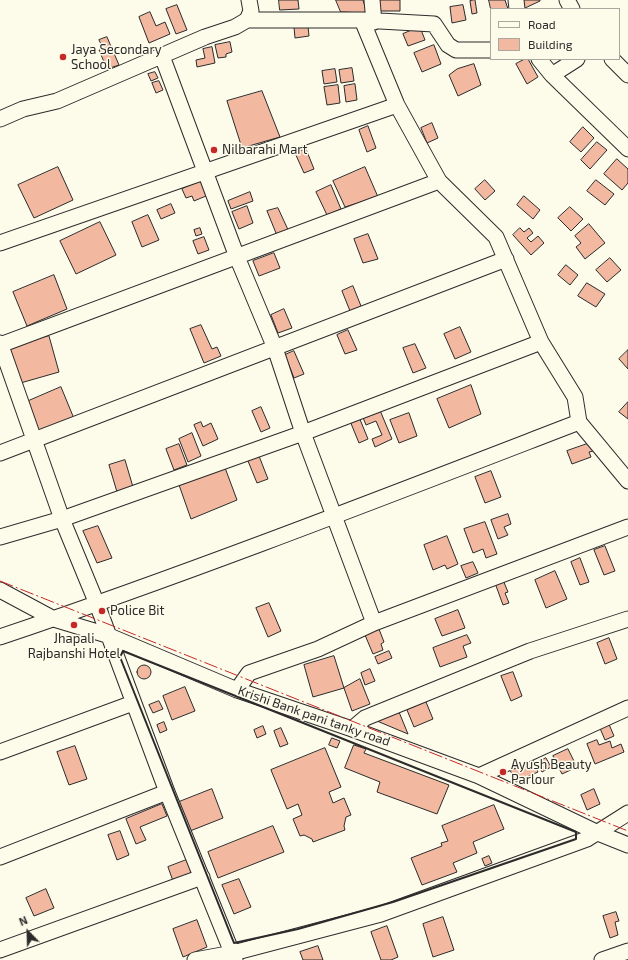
<!DOCTYPE html>
<html>
<head>
<meta charset="utf-8">
<style>
  body { margin:0 }
  #map { position:relative; width:628px; height:960px; overflow:hidden; background:#fdfbea; font-family:"Exo 2",sans-serif }
  canvas { display:block }
  .legend { position:absolute; left:490px; top:8px; width:130px; height:52px; box-sizing:border-box; background:#fdfbea; border:1px solid #a9a89e; margin:0; padding:5px 7px; list-style:none; font-size:12px; color:#2b2b2b }
  .legend li { display:flex; align-items:center; gap:8px; height:20px }
  .legend b { width:20px; border:1px solid #a9a89e }
  .north { position:absolute; left:8px; top:912px; width:40px; height:40px; -webkit-text-stroke:3px #fdfbea; paint-order:stroke; rotate:337deg; font-size:11px; font-weight:700; line-height:16px; text-align:center; color:#2b2b2b }
  .north::after { content:''; display:block; margin:auto; width:14px; height:18px; background:#2b2b2b; clip-path:polygon(50% 0,100% 100%,50% 72%,0 100%) }
</style>
</head>
<body>
<div id="map">
<canvas width="628" height="960"></canvas>
<ul class="legend">
<li><b style="height:5px;background:#fdfbea"></b>Road</li>
<li><b style="height:11px;background:#f2b8a0"></b>Building</li>
</ul>
<div class="north">N</div>
</div>
<script>
const g = document.querySelector('canvas').getContext('2d');
g.lineJoin = 'round';
function fillPath(path, color) { g.fillStyle = color; g.fill(path, 'evenodd'); }
function stroke(path, color, width, dash) { g.strokeStyle = color; g.lineWidth = width; g.lineCap = dash ? 'butt' : 'round'; g.setLineDash(dash || []); g.stroke(path); }
function write(font, color, halo, rows, align = 'center') {
  g.font = font + ' "Exo 2",sans-serif'; g.lineWidth = 3; g.setLineDash([]); g.textBaseline = 'middle'; g.strokeStyle = halo; g.fillStyle = color; for (const [text, x, y, turn = 0] of rows) {
    g.save(); g.translate(x, y); g.rotate((+turn || 0) * Math.PI / 180); g.textAlign = isNaN(turn) ? turn : align; if (halo) g.strokeText(text, 0, 0); g.fillText(text, 0, 0); g.restore();
  }
}
const building = new Path2D(`
  M279,0H298L299,9L280,10Z
  M336,0H363L367,13L341,12Z
  M377,0H400V11H378Z
  M475,0L477,13L472,14L470,1Z
  M489,0H505L508,9H491Z
  M519,0H540V1L523,9Z
  M177,5L187,30L176,34L166,9Z
  M463,5L466,20L452,23L450,7Z
  M150,12L156,26L165,22L170,34L149,43L139,17Z
  M308,26L309,36L295,38L294,27Z
  M420,27L425,40L408,46L403,34Z
  M107,37L119,65L107,69L99,50L103,48L99,40Z
  M230,42L232,52L226,54V57L218,58L215,45Z
  M434,45L441,64L422,72L414,53Z
  M212,47L215,63L197,67L196,60L205,58L203,49Z
  M525,59H528L538,77L527,84L516,64Z
  M474,64L481,85L458,96L449,75L457,69Z
  M352,68L354,81L341,83L339,70Z
  M335,69L337,82L324,84L322,71Z
  M155,72L158,78L151,81L148,74Z
  M159,81L163,90L156,93L152,83Z
  M355,84L357,100L346,102L344,86Z
  M338,85L340,103L327,105L324,87Z
  M262,91L280,137L242,148L227,101Z
  M432,123L438,138L427,143L421,128Z
  M368,126L376,148L367,152L359,130Z
  M583,127L594,138L581,152L570,142Z
  M597,142L607,150L590,169L581,160Z
  M306,149L314,169L304,173L295,153Z
  M617,159L628,169V183L622,190L604,174Z
  M58,167L73,200L34,218L18,185Z
  M365,167L378,197L345,207L333,181Z
  M485,180L495,191L485,200L475,189Z
  M596,180L614,194L605,205L587,191Z
  M201,181L206,196L194,201L192,196L186,198L182,189Z
  M331,185L341,209L327,215L316,192Z
  M250,192L253,201L231,209L228,201Z
  M524,196L540,210L533,219L517,205Z
  M171,204L175,213L161,219L157,210Z
  M247,206L253,223L239,229L232,212Z
  M570,207L583,219L571,231L558,218Z
  M278,208L290,234L278,238L267,211Z
  M148,215L159,240L142,247L132,222Z
  M100,222L116,255L76,274L60,241Z
  M589,224L605,243L585,259L576,247L581,243L575,236Z
  M200,228L202,234L196,236L194,230Z
  M520,228L524,232L529,228L533,233L527,238L531,242L538,236L544,243L531,255L513,235Z
  M368,234L378,259L363,263L354,239Z
  M204,237L209,250L198,254L193,241Z
  M274,253L280,268L259,276L253,261Z
  M610,258L621,270L607,282L596,270Z
  M566,265L578,275L570,285L558,275Z
  M54,275L67,309L27,326L13,292Z
  M587,283L605,294L596,307L578,296Z
  M353,286L363,311L352,316L342,291Z
  M284,309L292,328L278,333L271,315Z
  M201,325L212,349L217,347L221,356L204,363L190,329Z
  M460,327L471,352L455,359L444,334Z
  M348,330L357,350L345,354L337,335Z
  M49,336L59,372L17,384L7,348Z
  M415,344L426,368L413,373L403,348Z
  M628,350V369L619,359Z
  M294,351L304,374L294,378L285,355Z
  M471,385L481,414L449,428L437,399Z
  M61,387L75,421L34,437L24,403Z
  M628,402V419L619,412Z
  M261,407L270,428L261,432L252,411Z
  M379,408L392,439L375,447L372,439L382,435L376,421L366,425L362,415Z
  M409,413L417,436L399,443L390,420Z
  M359,417L368,439L359,443L350,421Z
  M201,422L203,427L211,423L218,439L203,446L194,425Z
  M192,433L201,456L188,462L179,439Z
  M590,443L593,451L589,452L591,457L572,464L567,451Z
  M179,444L187,465L174,470L166,449Z
  M259,456L268,479L257,483L248,461Z
  M125,460L133,487L117,492L109,465Z
  M224,465L237,500L191,519L178,482Z
  M491,471L501,497L485,503L475,477Z
  M508,514L511,524L504,527L508,535L498,539L491,520Z
  M485,522L497,554L486,558L483,549L473,553L464,529Z
  M98,526L112,558L97,563L83,531Z
  M447,536L458,564L447,569L445,565L433,570L424,545Z
  M605,546L615,571L604,575L594,550Z
  M580,558L589,582L580,585L571,562Z
  M473,562L478,573L466,578L461,566Z
  M555,571L567,599L546,608L535,580Z
  M503,580L508,592L505,593L509,603L503,605L495,583Z
  M269,603L281,631L268,637L256,608Z
  M458,610L465,628L442,636L435,619Z
  M379,629L384,642L381,644L383,650L373,654L365,635Z
  M467,635L471,643L463,646L467,657L440,667L433,648Z
  M609,638L617,659L605,664L597,643Z
  M389,651L392,658L378,664L375,657Z
  M334,656L344,688L313,697L304,665Z
  M137 672a7 7 0 1 1 14 0a7 7 0 1 1-14 0Z
  M370,669L375,681L365,685L361,673Z
  M513,672L522,696L511,701L501,676Z
  M360,679L370,704L352,711L344,688Z
  M185,687L195,711L172,720L163,696Z
  M159,701L163,709L153,713L149,705Z
  M426,702L433,719L414,727L407,710Z
  M399,712L408,734L377,721Z
  M164,722L167,730L160,733L157,725Z
  M608,722L614,736L605,740L599,726Z
  M263,726L266,734L257,738L254,730Z
  M281,728L288,744L280,747L274,731Z
  M332,738L340,741L337,748L329,745Z
  M597,740L599,745L610,741L612,748L621,744L624,752L595,764L587,744Z
  M354,745L366,749L364,753L449,785L437,814L377,792L380,782L345,768Z
  M75,746L87,779L69,785L57,752Z
  M325,748L341,787L329,792L333,803L344,798L351,815L346,817L344,826L345,830L313,842L312,839L304,835L300,836L293,819L302,815L298,804L287,809L271,770Z
  M568,749L577,767L562,774L553,756Z
  M546,758L551,767L542,772L537,763Z
  M533,760L538,772L516,782L510,770Z
  M212,789L223,818L190,831L179,802Z
  M594,789L600,804L587,810L581,795Z
  M162,804L167,816L140,827L146,840L136,844L126,819Z
  M494,805L504,829L473,842L477,853L453,863L457,872L422,885L411,858L442,846L441,843L448,841L442,826Z
  M273,826L284,852L218,878L208,852Z
  M120,831L129,855L117,860L108,835Z
  M489,856L492,863L485,866L482,859Z
  M189,859L194,873L173,881L168,867Z
  M239,879L251,907L234,914L222,885Z
  M46,889L54,908L34,916L26,898Z
  M616,912L619,921L615,922L618,935L610,938L603,916Z
  M443,917L454,950L433,957L423,924Z
  M197,920L207,947L183,957L173,929Z
  M387,926L398,957L391,960H381L371,932Z
  M318,946L323,960H303L300,952Z`);
fillPath(building, '#f2b8a0');
stroke(building, '#2b2b2b', 1);
const minor = new Path2D(`
  M372,0L374,22
  M516,0L517,9
  M567,0L572,9
  M247,20H362L434,24L448,45L456,50H491
  M362,20L397,105L439,181L496,237L541,342L575,397L579,422L628,481
  M162,56L237,257L275,348L303,433L374,623
  M539,59L552,75L628,149
  M612,59L628,75
  M552,75L577,59
  M0,119L23,109L57,101L205,37L235,27L247,20L251,11L249,0
  M0,243L397,105
  M0,343L62,519L97,604L167,792L235,960
  M0,345L439,181
  M0,453L506,259
  M0,537L62,519L303,433L541,342
  M0,590L54,619L107,635L237,690L352,729L479,776L598,833L628,845
  M0,637C195,571 387,496 579,422
  M237,690L249,673L318,649L374,623L628,527
  M352,729L365,718L530,651L628,619
  M0,752L133,703
  M479,776L628,708
  M0,857L167,792
  M0,950L202,877
  M195,960L233,953L381,914L587,839L628,813
  M602,960L628,951`);
stroke(minor, '#2b2b2b', 17);
stroke(minor, '#fdfbea', 15);
stroke(new Path2D(`
  M123,651L576,832V839L393,902L298,929L234,943L120,657Z`), '#2b2b2b', 2);
stroke(new Path2D(`
  M0,581L628,831`), '#c62828', 1, [14, 3, 2, 3]);
for (const [x, y, r, color] of [
  [63,57,4,"#c62828"],
  [214,150,4,"#c62828"],
  [102,611,4,"#c62828"],
  [74,625,4,"#c62828"],
  [503,772,4,"#c62828"]
]) { const dot = new Path2D(); dot.arc(x, y, r, 0, 2 * Math.PI); g.fillStyle = color; g.fill(dot); stroke(dot, '#fdfbea', 1.5); }
write('13px', '#2b2b2b', '#fdfbea', [
  ["Jaya Secondary",71,50],
  ["School",71,65],
  ["Nilbarahi Mart",222,150],
  ["Police Bit",110,611],
  ["Jhapali",74,639,"center"],
  ["Rajbanshi Hotel",74,654,"center"],
  ["Ayush Beauty",511,765],
  ["Parlour",511,780]
], 'left');
write('13px', '#2b2b2b', '#fdfbea', [
  ["Krishi Bank pani tanky road",314,716,19]
]);
</script>
</body>
</html>
